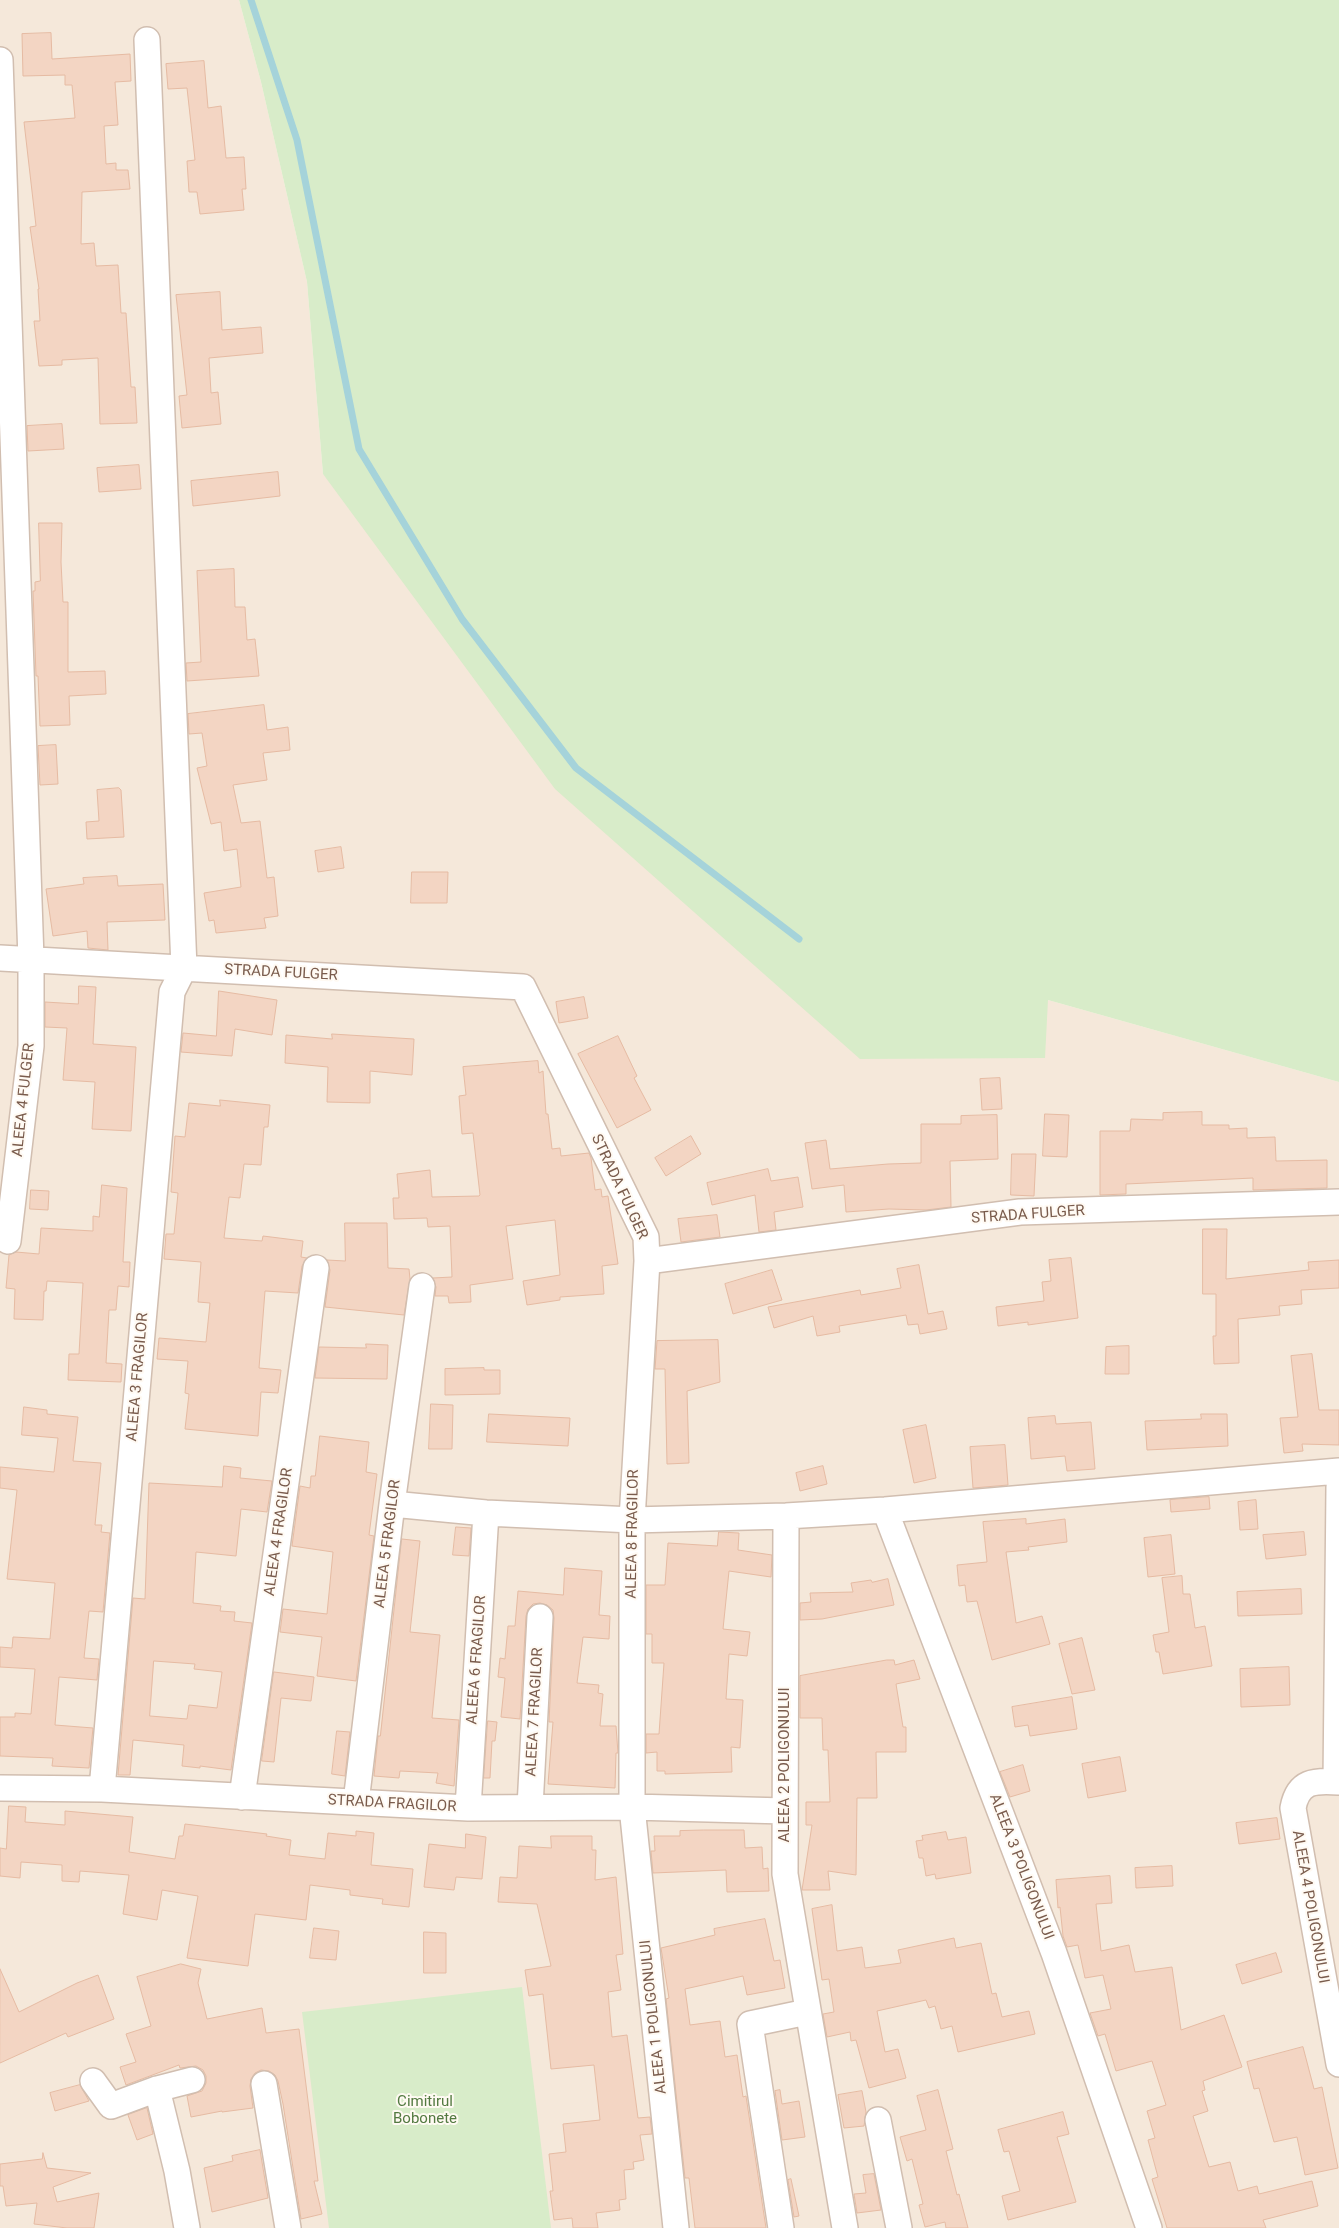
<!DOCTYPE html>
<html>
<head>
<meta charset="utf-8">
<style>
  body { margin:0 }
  canvas { display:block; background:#fdf6ec }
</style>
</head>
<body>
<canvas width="1339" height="2228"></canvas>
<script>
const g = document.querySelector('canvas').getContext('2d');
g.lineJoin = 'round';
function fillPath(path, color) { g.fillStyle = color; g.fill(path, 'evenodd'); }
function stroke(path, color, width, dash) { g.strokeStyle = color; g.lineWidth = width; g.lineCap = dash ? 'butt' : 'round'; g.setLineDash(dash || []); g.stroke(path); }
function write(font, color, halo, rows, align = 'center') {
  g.font = font + ' Roboto,sans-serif'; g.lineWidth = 4; g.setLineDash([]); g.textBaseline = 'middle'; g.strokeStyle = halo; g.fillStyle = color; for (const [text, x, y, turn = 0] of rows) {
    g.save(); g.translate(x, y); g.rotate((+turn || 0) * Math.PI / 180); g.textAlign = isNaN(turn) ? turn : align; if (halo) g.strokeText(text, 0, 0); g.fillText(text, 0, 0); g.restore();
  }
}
fillPath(new Path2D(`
  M0,0H239L261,82L307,282L323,474L1048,1000L1339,1082V2228H0Z`), '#f5e8da');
fillPath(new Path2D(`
  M239,0H1339V1082L1048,1000L1045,1058L860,1059L555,789L323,474L307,282L261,82Z
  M522,1987L551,2228H329L302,2012Z`), '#d8ecc9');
stroke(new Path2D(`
  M251,0L297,140L359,449L462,619L576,768L799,939`), '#a5d3da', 7);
const building = new Path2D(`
  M51,33L52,59L130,54L131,81L115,82L118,125L104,126L106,164L116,163V170H128L130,189L82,192L81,244L94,243L96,266L118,265L121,313H126L131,387H135L137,423L100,424L98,358L62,360V365L39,366L34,321H40L38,289H39L30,227L36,226L24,122L75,118L72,85H65V75L23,76L22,34Z
  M204,61L208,108L221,106L226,158L244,157L246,189H242L244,210L200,214L197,192H189L187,161L195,160L187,88L168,89L166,64Z
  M220,292L222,330L261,327L263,353L209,358L211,393L218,392L221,424L182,428L179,396L187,395L176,295Z
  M62,424L64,449L28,451L27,426Z
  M139,465L141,489L99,492L97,468Z
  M278,472L280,496L193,506L191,481Z
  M39,523H62L61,562L63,602H68V672L105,671L106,694L69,696L70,725L40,726L38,676H36L33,591H35V582L40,581Z
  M234,569L235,607H245L247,640L255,639L259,676L187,681L186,663L201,662L197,571Z
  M264,705L267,730L288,727L290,750L263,753L267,780L233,785L241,823L260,821L267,878L274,877L278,916L264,918L266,928L216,933L214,920L209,921L204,893L241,887L237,849L224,851L221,822L211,824L197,768L207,766L202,733L189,734L188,714Z
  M56,745L58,784L40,785L38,746Z
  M119,788L121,790L124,837L87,839L86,822L99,821L97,790Z
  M341,847L344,868L318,872L315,851Z
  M412,872H448L447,903H411Z
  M117,876L118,886L163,884L165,920L107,922L108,950L88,948L87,931L53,936L46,889L84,884L83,878Z
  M79,986L96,987L93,1044L136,1047L131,1131L92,1129L95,1082L63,1080L67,1028L45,1027V1002L78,1004Z
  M219,991L277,1000L272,1035L235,1029L232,1056L181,1052L183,1033L216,1036Z
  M584,997L588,1018L559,1023L556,1002Z
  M332,1034L414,1039L412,1075L370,1071V1103L327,1102L328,1067L285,1063L286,1035L332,1039Z
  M618,1036L637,1076L634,1078L651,1110L617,1128L578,1054Z
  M538,1061L539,1073L543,1071L546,1114H548L552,1149L560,1148L561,1156L589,1153L591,1158L595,1190L601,1189L602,1197L608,1196L618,1264L602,1266L604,1294L560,1297V1300L527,1305L523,1281L560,1275L555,1220L506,1226L513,1279L470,1285L471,1302L449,1303L448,1296H435L436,1287L433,1278L452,1277L450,1226L428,1227L427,1218L394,1219L393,1198H399L397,1174L430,1170L432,1197L479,1196L480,1195L473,1133L462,1134L459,1096L466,1095L463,1067Z
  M1000,1078L1002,1109L982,1110L980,1079Z
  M220,1100L270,1105L268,1127H264L261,1165L244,1164L240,1198L229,1197L224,1238L262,1241L263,1236L303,1241L301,1257L307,1258L302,1266L298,1293L265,1291L259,1368L281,1370L278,1393L261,1392L258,1436L185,1429L189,1394L185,1393L188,1361L157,1359L159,1338L206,1342L210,1303L198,1302L201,1262L164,1259L166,1234H174L178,1193L171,1192L175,1136L185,1137L189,1103L220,1106Z
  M1202,1112V1125H1229V1129L1247,1128V1138L1275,1137L1276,1161L1327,1160V1188L1253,1190V1178L1126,1184V1194L1100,1195V1131H1130L1131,1119L1163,1120V1113Z
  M1045,1114L1069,1115L1067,1157L1043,1156Z
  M997,1115L998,1159L950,1161L951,1207L926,1210L889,1209L846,1212L844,1185L812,1189L805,1143L826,1140L830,1169L888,1164L921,1163V1124H961V1116Z
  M691,1136L701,1154L666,1176L655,1158Z
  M1012,1154H1036L1034,1196L1011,1195Z
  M768,1169L771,1181L798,1177L803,1207L774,1212L776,1230L759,1232L755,1195L712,1205L707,1183Z
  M102,1185L127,1188L123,1262H130L129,1287L118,1286L116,1310H109L106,1363L122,1364L121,1382L68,1380L69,1354H79L83,1283L47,1281L46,1291H44L43,1320L14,1319L15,1289L6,1288L9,1255L16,1252L39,1254L41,1228L93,1231V1216L99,1217Z
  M31,1190L49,1191L48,1210L30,1209Z
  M717,1215L720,1237L681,1242L678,1219Z
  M345,1223H387L388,1268L409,1269L410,1279L404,1315L325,1307L330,1270L327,1260L345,1261Z
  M1203,1229H1227L1226,1279L1309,1270L1308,1262L1339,1260V1288L1301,1290L1302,1304L1279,1306L1280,1315L1238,1319L1239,1363L1214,1364L1213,1336H1216V1294H1203Z
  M1071,1258L1078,1318L1028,1325V1322L998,1326L996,1307L1044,1301L1042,1282L1051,1281L1049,1260Z
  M919,1265L928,1314L943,1311L947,1329L920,1334L918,1324L908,1325L906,1315L839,1326L840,1332L817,1336L813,1316L774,1328L768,1307L860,1290L861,1295L901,1288L897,1269Z
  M772,1270L782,1300L733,1314L725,1284Z
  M718,1340L720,1382L687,1391L689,1463L667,1464L665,1369H655L657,1341Z
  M366,1344L388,1345L387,1379L315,1378L319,1347L366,1348Z
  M1129,1346V1374H1105L1106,1347Z
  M1312,1354L1319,1410H1339V1445L1302,1444L1303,1451L1284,1453L1280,1418L1298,1417L1291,1356Z
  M484,1368V1370H500V1394L445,1395V1369Z
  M431,1404L453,1405L452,1449H429Z
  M24,1407L47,1410V1414L78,1417L73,1461L101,1463L95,1525H102L101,1532L110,1533L103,1612L89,1611L84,1658L99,1659L97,1680L59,1677L55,1725L93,1728L89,1768L52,1766L53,1758L0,1756V1717H15V1713L31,1714L35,1669L0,1667V1647L12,1648L13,1637L50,1639L55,1583L7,1579L17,1490L0,1488V1467L54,1472L58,1438L22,1435Z
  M489,1414L570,1418L568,1446L487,1442Z
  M1201,1414H1227L1228,1446L1147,1450L1145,1421L1201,1419Z
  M1055,1416L1056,1424L1091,1422L1095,1469L1067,1471L1065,1456L1031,1459L1028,1418Z
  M926,1425L936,1478L914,1483L903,1430Z
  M320,1436L369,1442L366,1472L377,1474L369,1535L374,1536L356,1681L317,1676L322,1637L280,1632L283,1609L327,1614L333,1552L292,1546L300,1486L310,1488L311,1476H315Z
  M1005,1445L1008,1485L973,1488L970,1447Z
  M224,1466L241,1468L240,1478L272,1481L267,1512L241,1509L236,1556L196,1552L193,1603L221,1606L220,1611L235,1612L234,1621L252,1623L231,1770L200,1766V1768L182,1766L184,1745L133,1740L130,1775H118L133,1598L145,1599L149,1483L222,1487ZM154,1661L195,1664L194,1669L222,1672L217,1708L189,1705L187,1719L150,1716Z
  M823,1466L827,1484L800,1491L796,1473Z
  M1209,1497L1210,1509L1171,1512L1170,1500Z
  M1256,1500L1258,1529L1240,1530L1238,1502Z
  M1026,1519V1524L1065,1519L1067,1542L1028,1547L1029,1550L1006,1552L1016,1623L1042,1616L1050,1644L992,1660L977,1601L967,1602L965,1585L959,1586L957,1565L987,1562L983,1522Z
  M456,1527L471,1528L469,1556L453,1555Z
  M719,1532L739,1533L738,1550L772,1555L771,1577L729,1571L723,1629L750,1632L747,1656L729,1654L726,1699L743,1700L740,1748L731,1747L732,1772L665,1774V1771H657V1752L646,1753V1734H659L664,1663H652V1634H646V1585H665L668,1543L717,1546Z
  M1304,1532L1306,1555L1266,1559L1263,1535Z
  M1171,1535L1175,1574L1148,1577L1144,1538Z
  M402,1539L420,1541L410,1632L440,1635L432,1718L459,1720L454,1786L436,1783L438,1773L400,1771L399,1778L374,1776L378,1736H380Z
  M565,1568L602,1571L599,1615L610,1616L609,1639L583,1637L577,1683L599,1685L598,1693L603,1694L600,1726H616L618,1753H616L615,1788L548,1784L553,1722H549L554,1618L553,1610L547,1605L540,1603L533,1604L528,1609L526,1616L520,1719L501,1717L505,1678L498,1677L500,1658L505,1659L508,1626H515L518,1591L563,1595Z
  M1182,1576L1183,1594H1190L1195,1628L1205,1626L1212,1666L1163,1674L1159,1652H1156L1153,1635L1169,1632L1162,1578Z
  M888,1579L894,1605L822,1619L800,1620V1603L811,1602L810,1593L853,1592L851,1583L871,1580L872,1582Z
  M1301,1589L1302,1614L1238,1616L1237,1592Z
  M1082,1638L1095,1690L1072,1694L1059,1644Z
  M887,1660H894L895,1665L914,1660L920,1679L896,1684L903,1727H906V1752H876L877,1798H857L856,1875L828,1871L830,1890H802L812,1825H806V1802H830L828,1750H823L822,1718H800V1676Z
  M1289,1667L1290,1705L1241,1707L1240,1669Z
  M274,1672L314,1677L311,1701L281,1698L274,1762L262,1761Z
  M1072,1697L1077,1729L1030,1736L1028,1725L1015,1727L1012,1707Z
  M488,1721L497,1722L495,1741H492L490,1778H484Z
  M337,1731L350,1732L345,1776L332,1774Z
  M1120,1757L1126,1791L1088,1798L1082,1764Z
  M1023,1765L1030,1791L1010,1797L1000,1772Z
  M9,1806L26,1807L25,1822L65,1825V1811L133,1817L129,1852L175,1859L179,1836H183L185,1824L267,1834L266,1836L291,1840L289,1855L325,1859L328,1833L356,1836V1831L374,1833L371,1865L413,1869L409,1907L382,1904L383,1899L350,1895V1890L310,1885L306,1920L255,1914L248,1966L187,1958L198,1896L162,1890L157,1920L123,1914L129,1875L80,1871L79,1882L62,1881V1865L21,1862L20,1878L0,1876V1848L6,1849Z
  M1277,1818L1280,1839L1239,1844L1236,1823Z
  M704,1830H744L745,1848L762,1847L763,1869L768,1868L769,1891L727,1892L726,1870L653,1873L651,1851H655L654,1836H680V1831Z
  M946,1832L948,1840L966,1837L971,1873L936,1879L935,1874L926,1876L923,1858H919L916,1841L923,1840L922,1836Z
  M466,1834L486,1837L482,1879L456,1877L454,1890L424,1887L429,1844L465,1848Z
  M551,1836H592V1850H596L595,1880L616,1877L623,1954L616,1955L621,1990L608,1992L612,2037L627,2035L638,2118L650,2117L652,2134L640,2135L644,2160L633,2162L634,2169L624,2170L626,2199L619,2200L620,2210L596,2213L598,2228H573L572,2218L554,2220L550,2191H553L549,2154L566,2152L563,2124L600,2120L594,2065L551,2069L543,1994L529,1996L525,1970L551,1966L537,1904L498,1902L500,1877L517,1878L519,1846L551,1848Z
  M1172,1866L1173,1886L1136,1888L1135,1868Z
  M1110,1876L1112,1903L1096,1904L1101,1951L1129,1945L1135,1972L1172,1967L1181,2030L1224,2015L1242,2067L1203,2081L1205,2090L1202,2091L1208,2111L1193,2116L1209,2167L1230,2162L1238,2191L1257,2186L1259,2194L1312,2181L1318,2206L1263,2220L1266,2228H1167L1152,2179L1158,2177L1148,2140L1155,2138L1147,2111L1166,2105L1152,2061L1116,2071L1105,2034L1098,2036L1090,2013L1111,2009L1103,1975L1085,1978L1078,1945L1067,1947L1063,1936L1060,1907L1058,1908L1056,1880Z
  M832,1905L837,1951L862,1947L865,1968L901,1963L898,1950L954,1938L956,1948L981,1943L992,1994L996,1993L1002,2017L1029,2011L1035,2034L958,2052L952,2026L941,2029L935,2006L929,2008L926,2000L877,2011L885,2052L898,2049L906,2078L869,2088L856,2040L851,2041L850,2032L827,2037L823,2014L834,2012L829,1979L822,1980L812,1909Z
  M765,1919L774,1961L780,1960L785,1988L747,1995L743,1976L685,1989L690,2025L720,2021L725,2057L737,2055L743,2097L746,2096L766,2228H695L689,2178H685L666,1999L669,1998L661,1948L715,1935L714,1929Z
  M314,1928L339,1931L336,1960L310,1958Z
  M424,1932L446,1933V1973H424Z
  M1276,1953L1282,1972L1242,1984L1236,1965Z
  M181,1964L201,1969L198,1983L207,2019L262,2008L266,2033L299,2029L318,2181H314L322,2214L301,2219L283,2104L278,2081L275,2075L269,2071L261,2070L255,2073L251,2079L250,2086L253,2108L222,2112V2111L191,2117L187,2096L202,2091L206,2083V2076L203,2070L196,2066L180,2068L179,2065L126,2085L120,2067L136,2062L126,2034L151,2026L137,1977Z
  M0,1969L19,2012L77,1983L98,1975L114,2019L68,2037L66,2033L0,2063Z
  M1303,2047L1314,2089L1322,2087L1338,2168L1305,2175L1297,2137L1274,2142L1259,2088L1254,2089L1247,2062Z
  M80,2085L89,2101L55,2111L50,2093Z
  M780,2090L782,2104L799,2101L805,2137L782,2140L775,2091Z
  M938,2090L953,2149L946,2151L957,2195L959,2194L968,2228H946L945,2222L925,2227L919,2205L923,2204L912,2159L907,2161L900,2137L926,2130L917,2096Z
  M862,2091L866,2112L864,2126L844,2128L838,2095Z
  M147,2108L153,2134L137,2140L128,2115Z
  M1063,2112L1069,2134L1057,2137L1076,2202L1008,2220L1002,2196L1020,2191L1009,2151L1004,2152L998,2130Z
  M260,2150L268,2198L212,2212L204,2168L233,2161L232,2156Z
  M43,2153L47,2168L91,2173L53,2187L57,2202L99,2193L94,2228H67L34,2224L37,2203L6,2206L3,2186H0V2164L42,2159Z
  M874,2174L881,2210L857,2213L854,2194L866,2193L863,2175Z
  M791,2179L799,2216L794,2217L788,2180Z`);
fillPath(building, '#f3d5c3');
stroke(building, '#e6bba3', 1);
const minor = new Path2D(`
  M0,60L31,959V1046L8,1241
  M0,958L523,987L646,1237L647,1261L632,1520V1807L676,2228
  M647,1261L1020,1212L1339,1202
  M392,1504L486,1513L632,1520L786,1516L885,1510L1339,1471
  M885,1510L1054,1953L1149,2228
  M786,1516L785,1874L845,2228
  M1336,1782L1339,1487
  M1339,1782C1314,1780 1298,1781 1293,1808L1339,2064
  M0,1788L102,1789L468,1808L632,1807L785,1811
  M102,1789L172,992L184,968L147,40
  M242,1797L316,1268
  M356,1802L392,1504L422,1286
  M530,1807L540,1617
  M468,1808L486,1513
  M93,2081L111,2106L157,2089L192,2080
  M264,2084L288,2228
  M157,2089L177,2171L187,2228
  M878,2120L899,2228
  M781,2228L750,2024L807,2012`);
stroke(minor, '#d1beb0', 28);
stroke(minor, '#fff', 25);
write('15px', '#7a5c4d', '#fffaf3', [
  ["STRADA FULGER",281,973,3],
  ["ALEEA 4 FULGER",24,1100,-84],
  ["STRADA FULGER",619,1187,65],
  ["STRADA FULGER",1028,1215,-4],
  ["ALEEA 3 FRAGILOR",138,1377,-85],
  ["ALEEA 4 FRAGILOR",279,1532,-82],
  ["ALEEA 8 FRAGILOR",633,1534,-89],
  ["ALEEA 5 FRAGILOR",388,1544,-83],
  ["ALEEA 6 FRAGILOR",477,1660,-86],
  ["ALEEA 7 FRAGILOR",535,1712,-87],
  ["ALEEA 2 POLIGONULUI",785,1765,-90],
  ["STRADA FRAGILOR",392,1804,3],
  ["ALEEA 3 POLIGONULUI",1021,1867,69],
  ["ALEEA 4 POLIGONULUI",1310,1907,80],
  ["ALEEA 1 POLIGONULUI",654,2017,-96]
]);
write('15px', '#537a41', '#fffaf3', [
  ["Cimitirul",425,2102],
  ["Bobonete",425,2119]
]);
</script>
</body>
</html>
